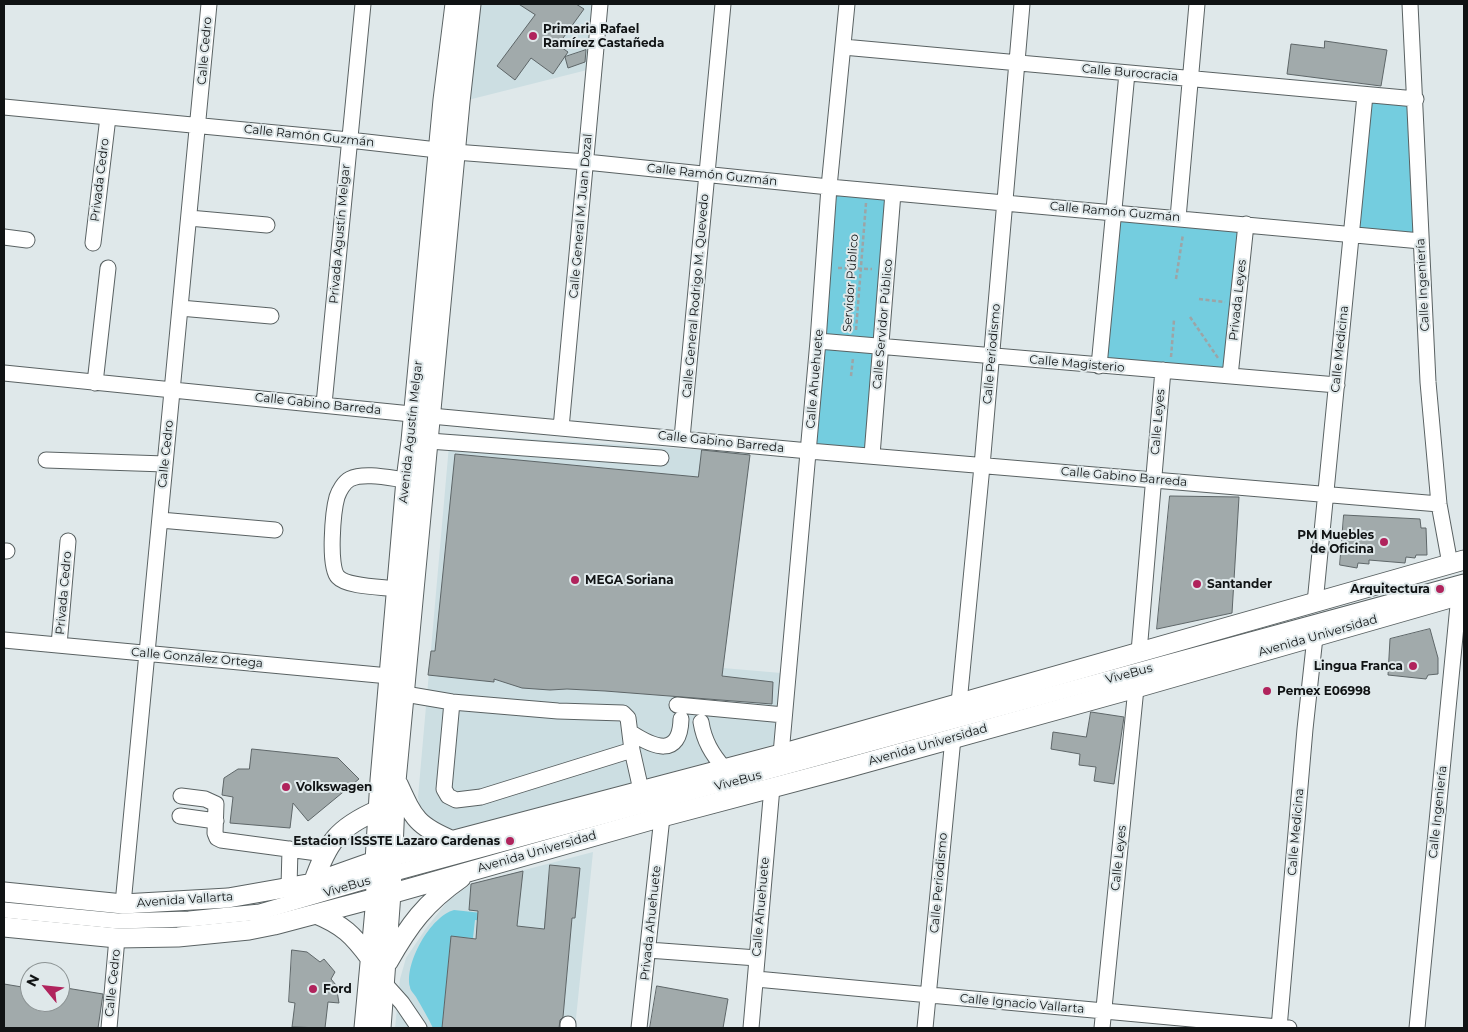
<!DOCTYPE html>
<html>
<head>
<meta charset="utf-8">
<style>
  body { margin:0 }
  #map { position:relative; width:1468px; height:1032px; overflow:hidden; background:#dfe8ea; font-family:Montserrat,sans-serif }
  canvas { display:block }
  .frame { position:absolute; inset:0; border:5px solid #101314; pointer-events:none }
  .north { position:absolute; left:20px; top:962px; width:50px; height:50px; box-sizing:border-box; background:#dfe8ea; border:1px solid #8c9394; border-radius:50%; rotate:298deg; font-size:14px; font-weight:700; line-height:20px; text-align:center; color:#101314 }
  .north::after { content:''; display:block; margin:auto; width:18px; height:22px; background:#b0235c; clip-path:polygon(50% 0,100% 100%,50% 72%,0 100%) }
</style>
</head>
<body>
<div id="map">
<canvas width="1468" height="1032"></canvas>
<div class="frame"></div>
<div class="north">N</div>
</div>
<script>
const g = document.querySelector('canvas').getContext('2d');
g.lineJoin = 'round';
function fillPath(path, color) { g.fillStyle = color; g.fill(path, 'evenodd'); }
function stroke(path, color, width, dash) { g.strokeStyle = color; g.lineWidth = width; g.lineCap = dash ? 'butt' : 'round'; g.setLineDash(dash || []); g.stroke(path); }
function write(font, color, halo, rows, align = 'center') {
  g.font = font + ' Montserrat,sans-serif'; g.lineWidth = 4; g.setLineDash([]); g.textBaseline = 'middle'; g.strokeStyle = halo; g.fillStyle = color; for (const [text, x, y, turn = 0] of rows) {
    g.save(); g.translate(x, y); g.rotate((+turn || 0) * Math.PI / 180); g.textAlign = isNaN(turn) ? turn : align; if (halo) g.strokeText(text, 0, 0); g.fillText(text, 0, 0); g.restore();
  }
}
fillPath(new Path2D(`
  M471,4H600L595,68L460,102Z
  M450,434L750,453L723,668L781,673L776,744L458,829H445L430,818L420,807L418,797Z
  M593,852L575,1028H395L400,979L406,958L427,927L448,901L471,884Z`), '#ccdee2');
fillPath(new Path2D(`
  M1365,95L1416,99L1421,241L1352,234Z
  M829,187L893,193L872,455L809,451Z
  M1113,212L1246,224L1230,376L1099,366Z
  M454,910L482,913L511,924L475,920L473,938L451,937L442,1028H433C428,1018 422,1007 416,997C414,994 410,990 410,987C404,963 431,916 454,910Z`), '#74cddf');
const building = new Path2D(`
  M519,4H576L584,9L558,45L568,52L553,74L531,58L515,80L497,66L535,15Z
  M1325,41L1387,50L1381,86L1287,74L1291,44L1324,48Z
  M586,50L585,62L568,68L565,57Z
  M702,450L750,455L722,676L773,682L772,704L605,691L567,689L550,690L522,688L494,679V682L428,675L431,651H435L455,454L698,477Z
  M1170,496L1239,497L1232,613L1157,629Z
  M1344,515L1420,519L1421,528H1426L1427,555H1416L1415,558L1406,557L1405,563L1369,560V564L1358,563L1357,568L1340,565Z
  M1430,629L1438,658V674L1428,675L1426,679L1388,675L1390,639Z
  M1091,712L1124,717L1114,784L1094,781L1096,767L1079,765L1080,754L1051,749L1053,732L1086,737Z
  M252,749L338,758L359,779L308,821L293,803L290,828L230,823L233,797L222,795L224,778L238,769H249Z
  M550,865L580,868L575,918H572L563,1017L560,1020L559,1028H442L451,936L476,939L478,911L469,910L471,884L523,871L517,926L544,929Z
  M292,950L307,952L320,962L324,959L335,972L331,979L336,985L339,1003L328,1002L325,1028L292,1027L295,1003L289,1002Z
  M4,984L28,988L26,1002H60V987L103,994L98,1028H4Z
  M657,986L728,999L723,1028H650Z`);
fillPath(building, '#a1aaab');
stroke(building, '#5e6668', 1);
const minor = new Path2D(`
  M1410,4L1428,382L1439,504L1450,564
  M843,47L1416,99
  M4,107L349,140L455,152L586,162L829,187L1421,241
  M189,218L267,225
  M1178,218L1197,4
  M4,237L27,240
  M93,243L108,117
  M180,308L271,316
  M818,341L1337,385
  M1099,366L1127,73
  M4,373L431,416L809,451L1439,504
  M1230,376L1246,224
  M95,383L108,268
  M324,404L363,4
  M561,428L600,4
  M682,438L723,4
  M429,441L661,458
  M872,455L893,193
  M46,460L165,464
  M160,520L275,530
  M4,551H7
  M397,589C383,587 347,587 338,577C328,567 333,511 337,497C339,491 344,482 350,479C366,471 397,480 415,481
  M1315,603L1365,95
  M4,640L389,676
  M59,645L68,541
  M1139,652L1163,370
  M405,694L452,702L558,711L623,713L628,718L632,750L641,790
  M452,702L444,789L448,796L456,800L481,797L632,750
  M959,703L982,466L1022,4
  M677,705L784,715
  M701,722C704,741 712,754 724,768
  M630,732C653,747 680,759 681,719
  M781,754L818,341L829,187L847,4
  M181,796L205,799L216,804L215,833L217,838L221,840L325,854
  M180,816L216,821
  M289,887L290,849
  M123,904L209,4
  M4,910L118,921L189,919L260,912L376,878L1464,582
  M648,950L757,958
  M756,979L1289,1028
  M385,984L402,1003L419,1028
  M109,1028L117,938
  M568,1028V1024
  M639,1028L662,817
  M751,1028L772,787
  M925,1028L953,738
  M1102,1028L1136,688
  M1279,1028L1305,729L1315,637
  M1417,1028L1459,595`);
const major = new Path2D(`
  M398,784C414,819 417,826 453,841
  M313,883C328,842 337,828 378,810
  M4,892L123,904L228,898L313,883L375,861L781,754L1464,560
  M316,914C343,925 353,935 370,958
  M4,927L117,938L178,937L249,930L274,925L376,898L662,817L843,769L1136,688L1464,594
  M388,962C409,925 425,903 461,878
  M364,1028L376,898L375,861L380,780L406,480L411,441L443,100L455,4
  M381,1028L391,893L396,781L460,102L471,4`);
stroke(minor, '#5a6263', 17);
stroke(major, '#5a6263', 21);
stroke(new Path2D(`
  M838,268L872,269
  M1176,279L1183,234
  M1199,299L1225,302
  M1190,317L1218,358
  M856,330L866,203
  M1171,357L1174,320
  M851,376L853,358`), '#9da4a6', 2.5, [4, 2.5]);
stroke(minor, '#fff', 15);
stroke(major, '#fff', 19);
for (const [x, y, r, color] of [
  [533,36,5,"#b0235c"],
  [1384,542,5,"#b0235c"],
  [575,580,5,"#b0235c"],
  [1197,584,5,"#b0235c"],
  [1440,589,5,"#b0235c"],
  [1413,666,5,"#b0235c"],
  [1267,691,5,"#b0235c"],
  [286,787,5,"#b0235c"],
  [510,841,5,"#b0235c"],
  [313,989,5,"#b0235c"]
]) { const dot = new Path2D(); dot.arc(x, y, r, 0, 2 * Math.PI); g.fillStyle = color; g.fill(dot); stroke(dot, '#dfe8ea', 2); }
write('bold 12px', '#101314', '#dfe8ea', [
  ["Primaria Rafael",543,29],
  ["Ramírez Castañeda",543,43],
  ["PM Muebles",1374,535,"right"],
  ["de Oficina",1374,549,"right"],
  ["MEGA Soriana",585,580],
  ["Santander",1207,584],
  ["Arquitectura",1430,589,"right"],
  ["Lingua Franca",1403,666,"right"],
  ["Pemex E06998",1277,691],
  ["Volkswagen",296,787],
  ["Estacion ISSSTE Lazaro Cardenas",500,841,"right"],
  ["Ford",323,989]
], 'left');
write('12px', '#101314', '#dfe8ea', [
  ["Calle Cedro",205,51,-85],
  ["Calle Burocracia",1130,73,5],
  ["Calle Ramón Guzmán",309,136,6],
  ["Calle Ramón Guzmán",712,175,6],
  ["Privada Cedro",100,180,-83],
  ["Calle Ramón Guzmán",1115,212,5],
  ["Calle General M. Juan Dozal",581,216,-85],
  ["Privada Agustín Melgar",340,234,-85],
  ["Servidor Público",851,283,-86],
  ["Calle Ingeniería",1423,285,-93],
  ["Calle General Rodrigo M. Quevedo",696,296,-85],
  ["Privada Leyes",1238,300,-84],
  ["Calle Servidor Público",883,324,-85],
  ["Calle Medicina",1340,349,-84],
  ["Calle Periodismo",992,354,-85],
  ["Calle Magisterio",1077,364,5],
  ["Calle Ahuehuete",815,379,-85],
  ["Calle Gabino Barreda",318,404,6],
  ["Calle Leyes",1158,422,-85],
  ["Avenida Agustín Melgar",411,432,-84],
  ["Calle Gabino Barreda",721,442,6],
  ["Calle Cedro",166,454,-84],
  ["Calle Gabino Barreda",1124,477,5],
  ["Privada Cedro",64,593,-85],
  ["Avenida Universidad",1318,636,-16],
  ["Calle González Ortega",197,658,5],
  ["ViveBus",1129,674,-15],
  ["Avenida Universidad",928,745,-16],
  ["ViveBus",738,781,-15],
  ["Calle Ingeniería",1438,812,-84],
  ["Calle Medicina",1296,832,-85],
  ["Avenida Universidad",537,852,-16],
  ["Calle Leyes",1119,858,-84],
  ["Calle Periodismo",939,883,-85],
  ["ViveBus",347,887,-16],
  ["Avenida Vallarta",185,900,-4],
  ["Calle Ahuehuete",761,907,-85],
  ["Privada Ahuehuete",651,923,-84],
  ["Calle Cedro",113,983,-84],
  ["Calle Ignacio Vallarta",1022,1004,5]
]);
</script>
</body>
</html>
